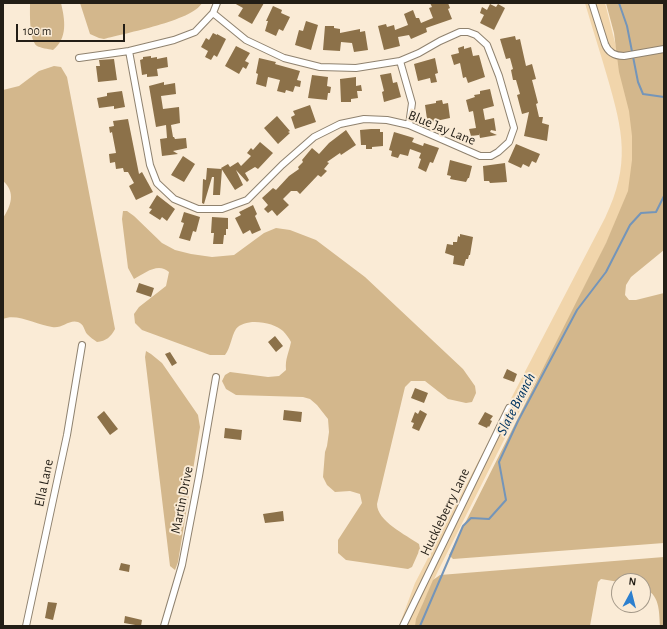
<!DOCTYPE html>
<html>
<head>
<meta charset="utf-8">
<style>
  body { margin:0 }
  #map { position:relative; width:667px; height:629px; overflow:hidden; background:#faebd6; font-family:"Alegreya Sans",sans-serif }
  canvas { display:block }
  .frame { position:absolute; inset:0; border:4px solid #231e16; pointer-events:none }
  .north { position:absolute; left:611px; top:573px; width:40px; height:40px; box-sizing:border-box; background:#faebd6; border:1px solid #a49989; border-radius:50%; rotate:7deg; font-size:11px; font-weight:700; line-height:16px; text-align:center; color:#231e16 }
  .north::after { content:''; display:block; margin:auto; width:14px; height:18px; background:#2d80cf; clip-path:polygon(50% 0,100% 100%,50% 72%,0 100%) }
  .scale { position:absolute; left:16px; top:24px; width:109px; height:18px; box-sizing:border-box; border:2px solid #231e16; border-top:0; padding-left:5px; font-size:12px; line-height:14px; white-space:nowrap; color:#231e16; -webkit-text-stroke:3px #faebd6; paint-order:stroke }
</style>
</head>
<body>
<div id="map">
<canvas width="667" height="629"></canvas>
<div class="frame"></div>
<div class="north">N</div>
<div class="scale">100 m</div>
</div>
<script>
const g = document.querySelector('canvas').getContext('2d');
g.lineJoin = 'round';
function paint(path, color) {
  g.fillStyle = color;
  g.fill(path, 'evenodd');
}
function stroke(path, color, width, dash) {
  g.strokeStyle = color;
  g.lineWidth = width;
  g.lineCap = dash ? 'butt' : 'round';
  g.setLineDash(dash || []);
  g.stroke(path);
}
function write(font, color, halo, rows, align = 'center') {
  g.font = font + ' "Alegreya Sans",sans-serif';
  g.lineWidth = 4;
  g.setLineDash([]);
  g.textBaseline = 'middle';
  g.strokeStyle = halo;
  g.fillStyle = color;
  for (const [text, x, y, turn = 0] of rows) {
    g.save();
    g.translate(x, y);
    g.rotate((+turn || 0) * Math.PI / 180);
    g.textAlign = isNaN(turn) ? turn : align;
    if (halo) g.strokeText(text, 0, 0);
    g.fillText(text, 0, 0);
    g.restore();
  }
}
paint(new Path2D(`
  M585 3H605L627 90 636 156 630 192 603 250 553 350 507 434 438 571 423 603 418 626H399L415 583 605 218C631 164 623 131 607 76 600 52 592 27 585 3Z`), '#f1d5ab');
paint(new Path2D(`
  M30 3H61C65 20 68 38 53 50 48 49 41 48 37 46 29 40 30 13 30 3Z
  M80 3H202C192 21 125 33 104 39L99 38 90 34Z
  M606 3H664V250L631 277 626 285 625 295 629 300H636L664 293V543L453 559 449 555 606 243 628 191 632 160V136L629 111 619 72 614 33Z
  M54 66 61 67 67 77 115 329C111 337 106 341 97 342 94 340 90 337 87 334 84 330 84 324 78 322 69 319 62 329 52 327 37 325 17 313 3 319V218C11 206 16 192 3 181V90L19 86 39 71Z
  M123 211H127L134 216 162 243 175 250 191 254 212 257 234 255 264 233 276 228 290 230 316 240 365 277 463 369 475 386 476 393 472 402 466 403 448 399 425 381H411L405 387 377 504C377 521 406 535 419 544L420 549 412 567 408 569 346 560 338 553V540L362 503 360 494 350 491 335 492 327 485 323 477 325 452 327 446 329 432 328 419 317 405 310 399 303 397 236 395 226 389 222 381 225 375 230 372 268 377 279 376 286 370C285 358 289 353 291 342 289 338 286 334 283 331 274 322 245 317 236 329 231 337 231 347 225 355H210L142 330 135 323 134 314 139 307 166 286 169 272C158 262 145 273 134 279L128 268 122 219Z
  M146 351 151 354 162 363 198 415 200 427 178 562 175 570 170 566 145 357Z
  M664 557V626H660C659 611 660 594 643 588V581L619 582 601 579 598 582 590 626H415L416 619 433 580 440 575Z`), '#d3b78c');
stroke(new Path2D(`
  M619 3 627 26 638 82 643 94 664 97
  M420 626 463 526 471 518 489 519 506 500 499 462 518 421 577 310 606 272 630 225 641 213 656 212 664 196`), '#7495b9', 2);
paint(new Path2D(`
  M234 3H264L252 24 238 16 243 8Z
  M430 3H448L450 8 448 9 452 19 426 28 427 32 411 39 409 35 398 37 400 46 384 50 378 26 386 24 387 27 394 25 395 30 408 25 404 14 413 10 416 18H419L421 23 433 18 429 8 432 7Z
  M490 4 496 7 498 4 505 8 494 30 480 23 484 15 480 13 482 7 487 10Z
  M273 6 282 10 281 13 290 17 283 31 279 29 276 36 265 31 268 21H266Z
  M306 21 318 25 311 50 295 45 299 30 303 31Z
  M325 26H334V28L340 29V33L360 29V32L365 31 368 50 354 52 352 43 341 42 340 51 323 50Z
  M213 33 217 35V34L226 39 217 57 214 55 211 60 205 57 208 51 201 47 206 38 209 40Z
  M515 36 516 40 520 39 526 66 532 64 536 79 532 80 538 103 536 104 539 117H543L542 123 549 125 547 141 524 136 529 112 522 114 517 95 520 94 516 80H513L511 70 513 69 510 58 506 59 500 39Z
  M236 46 250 53 245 61 249 63 246 69 243 67 239 74 225 66Z
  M464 46V49L471 47 473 56 479 55 485 77 468 83 466 77 463 78 460 63 454 65 451 55 459 53 458 48Z
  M151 56V58L157 57V59L167 57 168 67 157 69 158 76 147 77V74L142 75 140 60 143 59V57Z
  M259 58 276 62 275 64 300 71 297 80 301 81 300 87 295 86 293 92 286 90 285 93 277 91 280 80 268 77 266 87 256 84 258 74 256 73Z
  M435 58 438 73 435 74 437 82 431 83 430 78 418 81 414 64Z
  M114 59 117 80 98 82 96 66H100L99 60Z
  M391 73 393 83 397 82 401 97 384 102 382 92 384 91 380 75Z
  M312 75 328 77 327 86 331 87 330 93H328L327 100 308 98Z
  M356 77V86L361 85 362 91H357L358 98 351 99V102H341L340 79Z
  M164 82V85L175 83 176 94 161 96 163 109 179 107 180 123 171 125 173 137H174L175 139 186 138 187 148 173 151 178 154 162 156 160 139 167 138 166 125 156 127 149 86Z
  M490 89 494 106 483 109 485 120 494 118 496 131 491 130 490 132 497 135 480 138 479 133V135L471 136 469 129 476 128 473 111 469 112 466 100 475 97 474 95 480 94V91Z
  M122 91 125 107 114 109V106L99 108 97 98 107 96V93Z
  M442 100 443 104 448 103 450 118 431 122 430 118 427 119 425 105 436 103V101Z
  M310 105 316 122 295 129 291 117 295 115 293 111Z
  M277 116 290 131 288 132 290 133 278 144 264 128Z
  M128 119 139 174 142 172 153 192 136 200 129 186 134 183 128 172H124L123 168 116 169 115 162 110 163 109 154 116 153 112 132 110 133 109 127 114 126 113 121Z
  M371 129H380V132H383V146L372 147V149H366V145H361L360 130Z
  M346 130 356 145 341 155 340 153 327 162 329 163 324 169 327 171 321 177 318 175 300 194 297 191H291L283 199 289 205 277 216 272 210 268 213 264 209 268 205 262 198 273 188 276 190 289 176 299 169 298 167 303 162 302 160 312 148 319 154 329 143Z
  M394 132 414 138 412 142 423 146 424 143 439 148 433 163 430 162 426 172 418 168 421 159 419 158 421 153 410 149 408 156 400 154 398 158 391 156 392 151 389 150Z
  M260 142 273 153 258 169 255 167 245 173 249 180 247 182 236 170 243 185 235 190 221 168 228 164 230 167 238 162 241 166 251 156 247 153 251 148 253 150Z
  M516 144 540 154 536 163 532 161 529 167 523 164 521 168 508 162Z
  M183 156 195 164 184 182 171 175Z
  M450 160 472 166 469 178H468L466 182 450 179 451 176 447 175Z
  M505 163 507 182 490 183 489 181H484L483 166Z
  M207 168 222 169 220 195H213L214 177H212L204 204 202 203 203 179 206 180Z
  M157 195 175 209 167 221 162 217 160 220 149 213 152 209 149 208Z
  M253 205 257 214 255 216 261 230 252 234 250 230 243 234 235 218 241 215 239 212Z
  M184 212 200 217 196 232 193 231 190 241 179 238 184 223 181 222Z
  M212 217 228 218V229H226V235H224L223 244H213L214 233H211Z
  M460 234 473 237 470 255H469L468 259H466L464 266 453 264 454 256 445 253 447 244 453 245V242H457L458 236 460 237Z
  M139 283 154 288 151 297 136 292Z
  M275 336 283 346 276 352 268 342Z
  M170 352 177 363 172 366 165 354Z
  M507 369 517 374 514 382 503 378Z
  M415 388 428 393 424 403 411 398Z
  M284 410 302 412 301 422 283 420Z
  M420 410 427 414 419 431 412 428 414 423 411 422 415 412 418 414Z
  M104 411 118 429 110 435 97 417Z
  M485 412 493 416 490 420 492 421 489 427 488 426 487 428 478 424Z
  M225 428 242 430 241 440 224 438Z
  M283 511 284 521 265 523 263 514Z
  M121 563 130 565 129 572 119 570Z
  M48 602 57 603 53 620 45 618Z
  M125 616 142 620 141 626 124 623Z`), '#8c7149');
const street = new Path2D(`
  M592 3 605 44C608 52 615 56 624 56L664 49
  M129 51 150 165 157 183 174 199 198 209H222L247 200 282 165 314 137 340 124 364 119 387 120 409 125 480 156H491L498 152 509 142 514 128 499 76 487 45 476 35 468 32H460L440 41 419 53 400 61 356 68 320 67 284 58 246 40 213 13
  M79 58 129 51 174 40 195 32 213 13 217 3
  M400 61 412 103 409 125
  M26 626 67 435 82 345
  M164 626 182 565 199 476 216 377
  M403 626 509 408`);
stroke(street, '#8f826f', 8);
stroke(street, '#fff', 6);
write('14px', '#231e16', '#faebd6', [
  ["Blue Jay Lane",442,128,22],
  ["Ella Lane",44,483,-78],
  ["Martin Drive",182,500,-79],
  ["Huckleberry Lane",445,512,-64]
]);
write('italic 15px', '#003562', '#faebd6', [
  ["Slate Branch",516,404,-63]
]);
</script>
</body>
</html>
